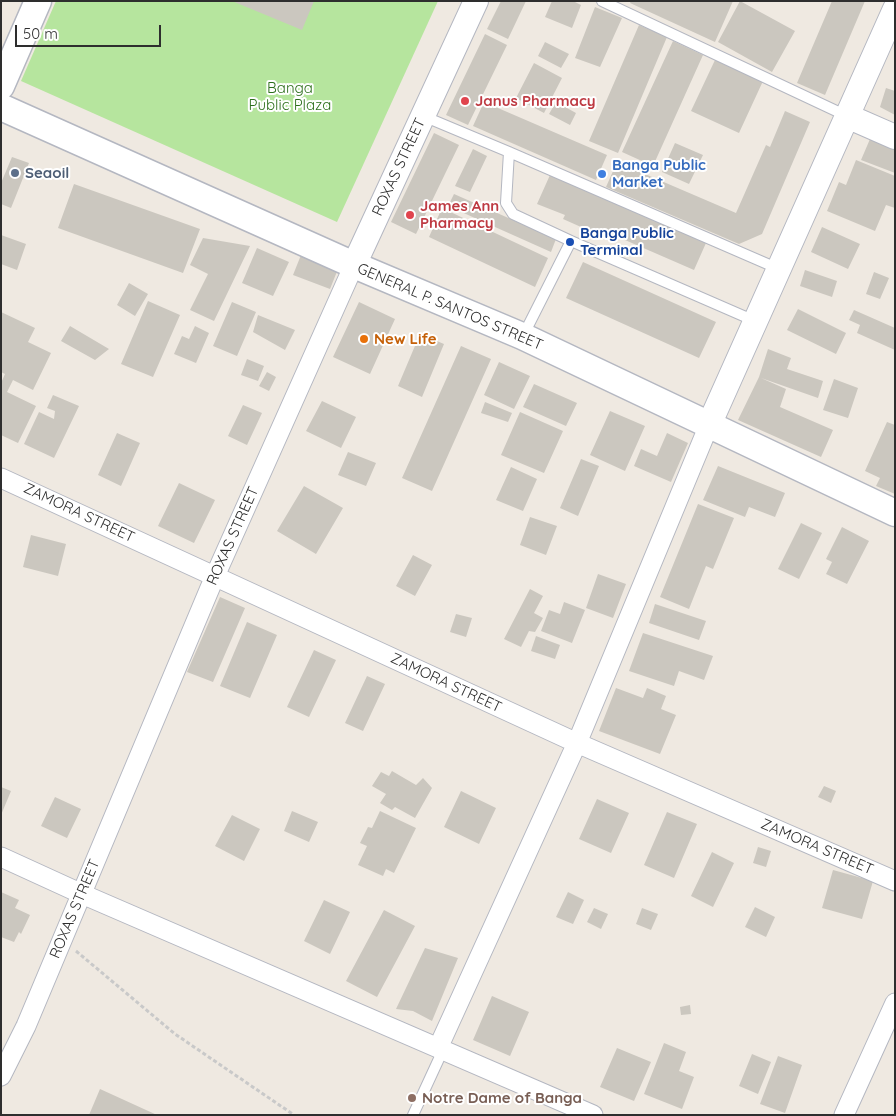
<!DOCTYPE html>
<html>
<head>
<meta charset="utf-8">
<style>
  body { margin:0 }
  #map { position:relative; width:896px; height:1116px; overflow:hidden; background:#efe9e1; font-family:Quicksand,sans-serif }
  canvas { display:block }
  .frame { position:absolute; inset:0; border:2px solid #2e2e2e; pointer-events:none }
  .scale { position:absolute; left:15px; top:25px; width:146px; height:22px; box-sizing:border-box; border:2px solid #2e2e2e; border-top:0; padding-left:6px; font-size:15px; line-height:18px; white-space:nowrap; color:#2e2e2e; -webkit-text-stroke:4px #fff; paint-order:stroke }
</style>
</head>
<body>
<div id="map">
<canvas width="896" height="1116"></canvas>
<div class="frame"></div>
<div class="scale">50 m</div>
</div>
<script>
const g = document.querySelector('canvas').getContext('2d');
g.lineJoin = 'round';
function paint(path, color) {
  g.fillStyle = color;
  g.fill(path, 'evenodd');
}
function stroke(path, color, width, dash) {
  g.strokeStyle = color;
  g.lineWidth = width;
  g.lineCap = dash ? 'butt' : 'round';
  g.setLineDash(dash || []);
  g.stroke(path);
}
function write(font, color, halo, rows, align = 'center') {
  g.font = font + ' Quicksand,sans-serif';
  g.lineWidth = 4;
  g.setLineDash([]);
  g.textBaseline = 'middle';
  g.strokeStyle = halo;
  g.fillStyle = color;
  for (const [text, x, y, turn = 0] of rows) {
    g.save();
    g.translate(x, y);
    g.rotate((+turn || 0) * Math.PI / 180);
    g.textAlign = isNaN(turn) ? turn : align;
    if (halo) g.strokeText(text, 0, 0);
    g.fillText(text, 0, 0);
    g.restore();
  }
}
paint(new Path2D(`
  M56 1H438L337 222 21 81Z`), '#b6e59e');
paint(new Path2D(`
  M232 1H314L302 30Z
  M501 1H526L508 39 487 29Z
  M552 1H573L581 5 572 28 545 17Z
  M631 1H733L715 42 630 3Z
  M740 1 795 31 772 72 718 42Z
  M832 1H865L825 95 797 83Z
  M595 7 622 18 600 67 575 58Z
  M639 25 667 37 618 153 589 141Z
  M485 34 507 45 468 125 446 115Z
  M673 41 703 55 653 166 622 152Z
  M545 42 569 54 561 68 538 56Z
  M715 60 763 81 739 133 691 111Z
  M534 63 562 78 544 113 516 98Z
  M886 88 895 91V115L880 107Z
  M484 102 607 155 596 180 473 126Z
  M556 102 576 113 570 125 549 114Z
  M785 111 810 122 762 234 739 244 606 187 617 162 736 213 766 145 770 147Z
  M434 133 459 145 416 234 391 222Z
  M870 139 895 149V173L861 160Z
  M675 143 703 155 689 184 662 172Z
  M473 149 487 156 470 192 455 186Z
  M12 157 29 163 11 208 1 204V183Z
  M856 160 895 176V208L886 205 875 231 827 211 839 182 846 185Z
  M550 175 706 243 694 270 602 230 599 235 563 219 565 215 537 204Z
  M74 184 200 229 183 273 58 228Z
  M454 194 556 239 551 252 448 206Z
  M442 208 548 258 535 287 429 237Z
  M822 227 860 244 848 269 811 252Z
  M1 235 26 244 17 270 1 264Z
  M203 238 250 246 214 321 190 310 208 274 190 265Z
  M257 248 289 262 273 296 242 283Z
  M301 255 338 269 330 289 293 275Z
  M583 262 716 322 699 358 566 298Z
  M805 270 837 281 832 297 800 286Z
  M874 272 889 278 880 299 866 294Z
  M129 283 148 294 135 316 117 305Z
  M148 301 180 315 153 377 121 364Z
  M232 302 256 312 237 356 213 346Z
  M359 302 395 319 370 374 333 357Z
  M798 309 846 333 836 354 787 330Z
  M854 310 895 328V350L857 333 860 325 849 320Z
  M1 312 35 328 28 342 51 353 33 390 13 380 7 392 36 406 18 443 1 435V383L5 374 1 372Z
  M258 315 295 330 285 350 253 332Z
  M70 326 109 349 95 360 61 341Z
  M195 326 209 333 196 363 174 354 182 336 189 339Z
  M420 334 444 344 422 397 398 386Z
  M461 346 491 359 432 491 402 478Z
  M768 349 791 358 787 369 823 381 818 398 761 378 786 389 780 407 833 430 821 457 738 420 759 377Z
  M247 359 264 366 258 381 241 375Z
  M499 362 530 376 514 409 484 395Z
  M267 372 276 377 269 391 259 386Z
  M834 379 858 388 848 418 823 410Z
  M534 384 577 403 566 426 523 407Z
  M53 395 79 406 54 458 24 444 39 412 54 419 55 411 47 408Z
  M322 401 356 417 341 448 306 431Z
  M485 402 512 413 508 422 481 413Z
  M243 405 262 413 247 445 228 436Z
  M610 411 645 426 625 471 590 455Z
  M520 412 563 431 544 473 501 455Z
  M887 422 895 425V494L876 486 880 478 865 471Z
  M117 433 140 443 121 486 98 475Z
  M667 433 688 443 671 482 634 466 641 449 657 456Z
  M348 452 376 463 366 486 338 475Z
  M581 459 599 466 578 516 560 508Z
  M718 466 785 493 775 517 749 507 745 517 703 500Z
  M511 467 537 479 523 511 496 500Z
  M179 483 215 500 194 543 158 526Z
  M304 486 343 508 316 554 277 531Z
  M698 504 734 518 713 569 706 566 689 609 660 597Z
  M530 517 557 526 546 555 520 545Z
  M801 523 822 533 799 579 778 569Z
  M842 527 869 541 847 584 826 574 832 562 826 559Z
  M31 535 66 544 58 576 23 567Z
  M413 555 432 565 415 596 396 586Z
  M598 574 626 584 613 618 586 608Z
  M530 589 543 596 534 613 543 618 535 632 529 631 521 647 504 639Z
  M220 597 245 608 213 682 187 672Z
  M564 602 585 610 572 643 541 631 549 610 560 614Z
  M655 604 706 621 699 640 649 623Z
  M456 614 472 618 466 637 450 632Z
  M247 622 277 635 250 698 220 686Z
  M643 633 713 656 704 680 679 671 674 686 629 671Z
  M536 636 560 645 555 659 531 651Z
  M314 650 336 660 309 717 287 707Z
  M367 676 385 684 363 731 345 723Z
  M616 688 643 698 647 688 666 696 661 709 676 715 660 754 599 731Z
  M392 771 416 785 423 778 432 788 415 818 395 807 392 810 380 803 386 794 372 786 381 772 389 776Z
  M824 786 836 791 831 803 818 797Z
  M1 787 11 791 1 815Z
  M461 791 496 808 479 844 444 827Z
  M55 797 81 809 67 838 41 826Z
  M597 799 629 813 611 853 579 839Z
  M292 811 318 822 309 842 284 831Z
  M380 811 416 828 394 873 386 869 383 876 358 865 367 846 360 843 368 827 372 828Z
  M667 812 697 824 674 878 644 865Z
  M232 815 260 829 244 861 215 846Z
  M758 847 771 851 766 867 753 863Z
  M712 852 734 863 713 907 691 896Z
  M833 870 873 881 862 919 822 908Z
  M1 892 19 900 15 908 30 915 21 934 19 932 14 942 1 937Z
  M568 892 584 900 573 924 556 917Z
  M324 900 350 912 330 954 304 941Z
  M755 907 775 917 766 937 745 927Z
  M594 908 608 914 601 929 587 922Z
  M642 908 658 914 651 930 636 924Z
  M384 910 415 926 377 997 346 981Z
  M425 948 458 958 432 1021 413 1011 396 1009Z
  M492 996 529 1012 510 1056 473 1040Z
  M690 1005 691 1014 681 1015 680 1007Z
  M664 1043 686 1052 679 1071 694 1077 682 1109 644 1094Z
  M617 1048 651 1062 634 1101 600 1087Z
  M752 1054 771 1062 758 1094 739 1086Z
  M778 1056 802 1065 785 1113 760 1104Z
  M100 1089 157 1115H89Z`), '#cbc7bf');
const service = new Path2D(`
  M602 1 847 116
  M423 116 509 152 779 269
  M509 152 506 203 513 214 571 241 755 321
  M523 336 571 241
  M413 1115 443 1050`);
const minor = new Path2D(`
  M1 478 577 743 895 881
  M1 857 82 894 593 1115
  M438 1048 577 743 709 425
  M1 1076 26 1026 215 576 354 265
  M844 1115 895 1003`);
const tertiary = new Path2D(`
  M847 116 895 137
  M354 265 476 1
  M709 425 895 9`);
const secondary = new Path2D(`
  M1 86 38 1
  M1 107 354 265 522 336 895 513`);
stroke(service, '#b4b7c1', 12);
stroke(minor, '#b4b7c1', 21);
stroke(tertiary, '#b4b7c1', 26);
stroke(secondary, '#b4b7c1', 29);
stroke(new Path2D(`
  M76 951 175 1034 294 1115`), '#c9c9c9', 3, [4, 2.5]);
stroke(service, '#fff', 10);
stroke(minor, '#fff', 19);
stroke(tertiary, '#fff', 24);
stroke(secondary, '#fff', 26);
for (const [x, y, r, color] of [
  [465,101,5,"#e0444e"],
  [15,173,5,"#5c6f8a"],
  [602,174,5,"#3f7fe0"],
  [410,215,5,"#e0444e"],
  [570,242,5,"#1a4fb4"],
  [364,339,5,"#e8710a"],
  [412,1098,5,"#8d6e63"]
]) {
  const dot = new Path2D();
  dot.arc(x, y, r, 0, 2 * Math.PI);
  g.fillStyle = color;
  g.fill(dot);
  stroke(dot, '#fff', 2);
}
write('15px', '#2c6e1b', '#fff', [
  ["Banga",290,88],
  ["Public Plaza",290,105]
]);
write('bold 15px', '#be3a42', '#fff', [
  ["Janus Pharmacy",475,101],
  ["James Ann",420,206],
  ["Pharmacy",420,223]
], 'left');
write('bold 15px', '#366cbe', '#fff', [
  ["Banga Public",612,165],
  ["Market",612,182]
], 'left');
write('15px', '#2e2e2e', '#fff', [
  ["ROXAS STREET",399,167,-65],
  ["GENERAL P. SANTOS STREET",450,307,23],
  ["ZAMORA STREET",79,513,25],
  ["ROXAS STREET",233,536,-66],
  ["ZAMORA STREET",446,683,25],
  ["ZAMORA STREET",817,847,23],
  ["ROXAS STREET",75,909,-67]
]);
write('bold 15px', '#4e5e75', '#fff', [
  ["Seaoil",25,173]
], 'left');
write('bold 15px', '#164399', '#fff', [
  ["Banga Public",580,233],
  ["Terminal",580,250]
], 'left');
write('bold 15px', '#c56008', '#fff', [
  ["New Life",374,339]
], 'left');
write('bold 15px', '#785e54', '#fff', [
  ["Notre Dame of Banga",422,1098]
], 'left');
</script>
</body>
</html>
